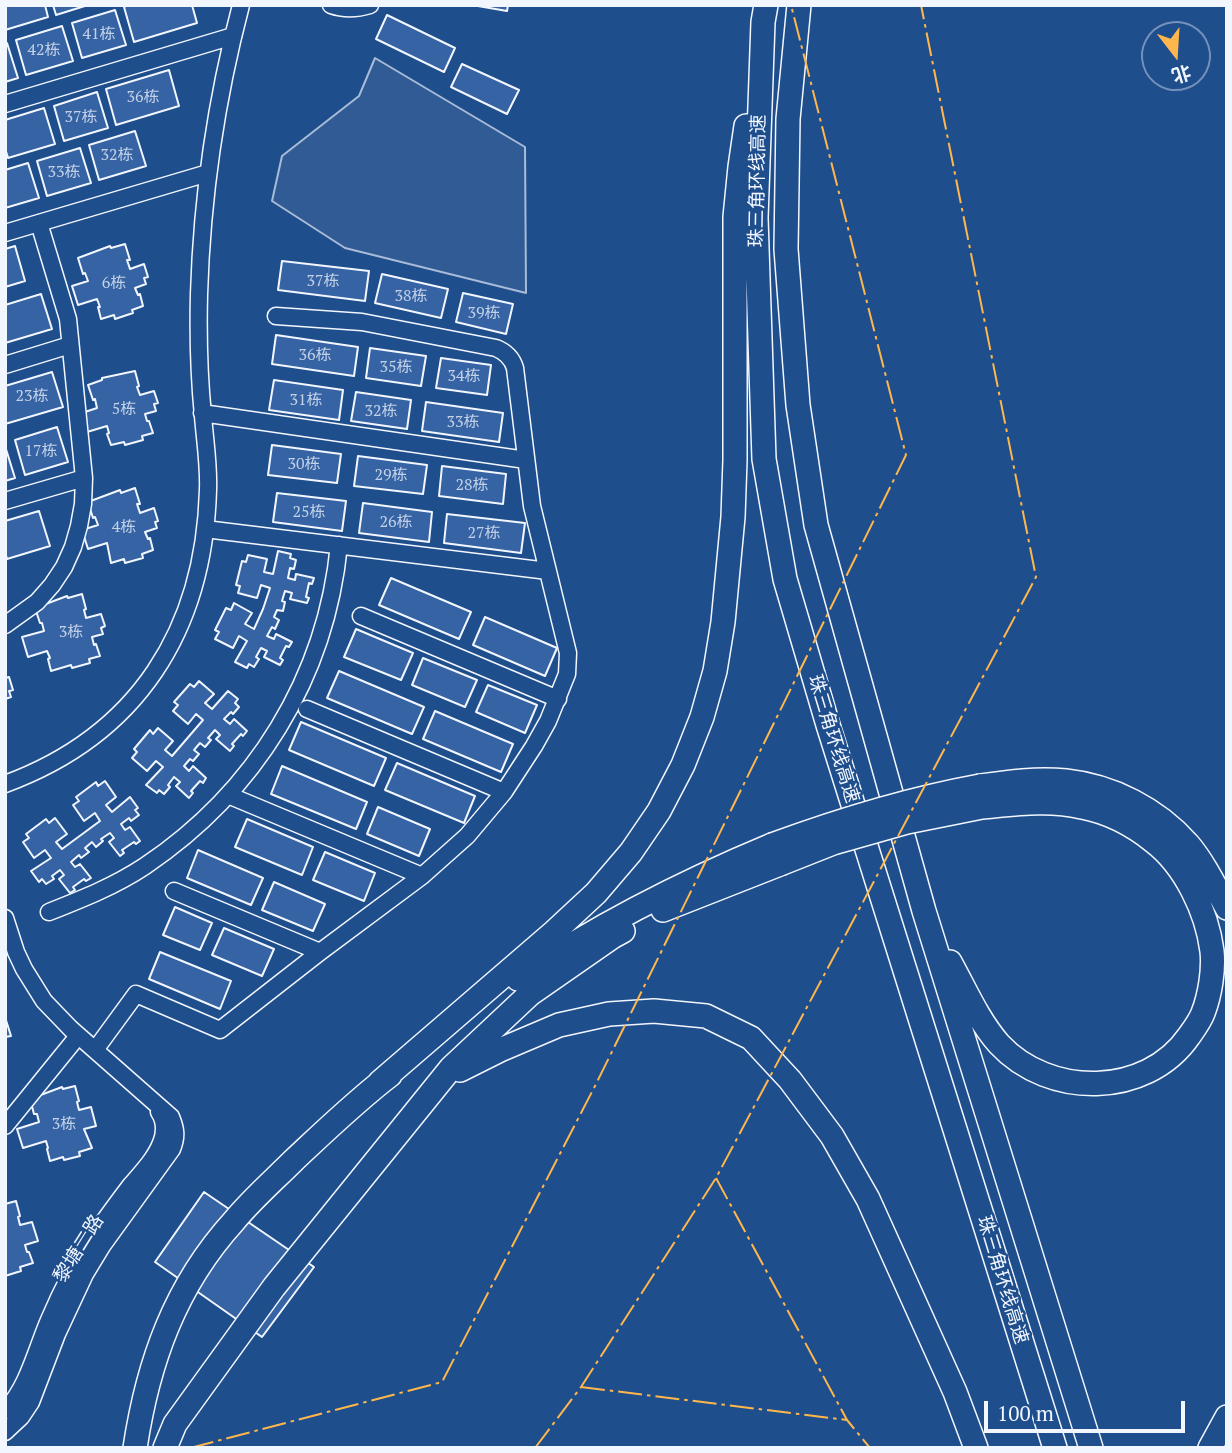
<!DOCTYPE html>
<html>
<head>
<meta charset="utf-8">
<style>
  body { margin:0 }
  #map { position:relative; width:1232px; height:1453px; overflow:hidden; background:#1f4e8c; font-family:"PT Serif","Noto Sans SC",serif }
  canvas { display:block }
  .frame { position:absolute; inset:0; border:7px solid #f2f6ff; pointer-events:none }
  .north { position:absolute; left:1141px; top:21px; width:70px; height:70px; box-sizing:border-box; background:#1f4e8c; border:2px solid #7391ba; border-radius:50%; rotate:163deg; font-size:19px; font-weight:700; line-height:28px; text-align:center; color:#f2f6ff }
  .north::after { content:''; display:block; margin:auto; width:24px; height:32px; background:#ffb74d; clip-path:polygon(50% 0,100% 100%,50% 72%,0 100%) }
  .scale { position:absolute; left:984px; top:1401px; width:201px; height:32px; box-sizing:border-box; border:4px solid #f2f6ff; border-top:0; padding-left:9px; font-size:21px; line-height:24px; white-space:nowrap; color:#f2f6ff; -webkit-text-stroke:5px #1f4e8c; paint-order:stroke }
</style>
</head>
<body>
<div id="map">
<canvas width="1232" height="1453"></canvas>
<div class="frame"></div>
<div class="north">北</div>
<div class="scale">100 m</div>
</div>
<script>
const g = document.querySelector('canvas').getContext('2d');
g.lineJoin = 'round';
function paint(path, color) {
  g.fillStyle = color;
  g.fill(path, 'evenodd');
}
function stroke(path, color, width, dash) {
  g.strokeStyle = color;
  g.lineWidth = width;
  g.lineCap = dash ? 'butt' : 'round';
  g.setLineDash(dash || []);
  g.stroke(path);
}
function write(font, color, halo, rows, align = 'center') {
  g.font = font + ' "PT Serif","Noto Sans SC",serif';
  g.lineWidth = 5;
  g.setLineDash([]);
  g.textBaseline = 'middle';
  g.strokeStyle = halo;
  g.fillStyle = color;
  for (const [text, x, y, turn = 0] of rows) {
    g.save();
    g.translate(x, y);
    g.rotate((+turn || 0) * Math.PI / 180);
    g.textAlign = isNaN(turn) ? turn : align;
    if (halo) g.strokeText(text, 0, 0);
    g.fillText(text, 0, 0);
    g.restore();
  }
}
const built = new Path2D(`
  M375 58 525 147 526 293 345 248 272 201 282 156 359 96Z`);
paint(built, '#305b95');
stroke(built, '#a8bbd7', 2);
const building = new Path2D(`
  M5 5H45L48 17 5 30Z
  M53 5H88L56 15Z
  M128 5H192L197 23 134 42 124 7Z
  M472 5H508L507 11Z
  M115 10 126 45 82 58 72 23Z
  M387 15 455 48 444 72 376 39Z
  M62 26 73 61 26 75 16 40Z
  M5 43H7L18 78 5 82Z
  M462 64 519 90 507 114 451 87Z
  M169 70 179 106 116 125 106 89Z
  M97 92 108 128 64 141 54 106Z
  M44 108 55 144 8 158 5 148V120Z
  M135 131 146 166 99 180 89 145Z
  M80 148 91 183 47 196 37 161Z
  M28 163 39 198 5 208V170Z
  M125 244 130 260H127L130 269 144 264 148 277 144 278 146 284 135 288 138 295 140 294 143 306 132 310 133 313 115 319 114 315 101 319 98 307H100L97 299 78 305 72 286 88 281 85 273 83 274 78 258 110 246 111 248Z
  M15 246 25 281 5 287V249Z
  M282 261 369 271 365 301 278 290Z
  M382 274 448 289 441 318 375 303Z
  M463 293 513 304 506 334 456 322Z
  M41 294 52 329 5 343V305Z
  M276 335 358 347 354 376 272 364Z
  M370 348 426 356 421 386 366 378Z
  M441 358 491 365 487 395 436 388Z
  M135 371 139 386 137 387 140 395 154 391 158 403 154 404 156 411 145 414 147 421H149L153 433 142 436 143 440 125 445 124 442 111 445 107 434 109 433 107 426 87 432 82 413 97 408 95 399 93 400 88 385 102 380V378Z
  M52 372 63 407 5 424V386Z
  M274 380 343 390 339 420 269 410Z
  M356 392 411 400 407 429 351 421Z
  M426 402 503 413 499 442 422 431Z
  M57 427 68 462 25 475 15 440Z
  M272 445 341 454 337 483 268 475Z
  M5 446 15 478 5 481Z
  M358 456 427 465 423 494 354 486Z
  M442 466 506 474 503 504 439 496Z
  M135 488 140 504H137L140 513 154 508 158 521 155 522 157 528 145 532 148 539 150 538 153 550 142 554 143 558 125 563 124 559 111 563 107 543 88 549 82 530 98 525 95 517 93 518 88 502 120 490 121 493Z
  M277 493 346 501 342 531 273 522Z
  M363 503 432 512 429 542 359 533Z
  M39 511 50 546 7 559 5 552V521Z
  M447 514 525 523 521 553 444 543Z
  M278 551 291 554 290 558 296 560 294 569 290 568 288 578 295 580 296 574 314 578 312 584 309 583 306 597 309 598 307 603 290 599 292 593 285 591 282 601 285 602 283 611 277 610 274 617 279 620 275 629 272 627 267 636 274 639 276 634 292 642 289 647 286 646 280 658 283 660 280 665 264 657 267 651 261 648 256 657 259 659 254 667 249 664 247 668 235 662 247 641 239 636 233 648 215 639 219 632 215 630 226 608 231 610 234 603 252 613 245 624 254 629 263 609 270 588 261 585 257 598 238 593 240 586 236 585 242 561 246 562 248 555 267 559 264 572 273 574Z
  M391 578 471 612 459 639 379 605Z
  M82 594 86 609 84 610 86 618 101 614 105 626 101 628 103 634 92 637 94 645 96 644 100 656 89 659 90 663 72 668 71 665 51 671 48 659 50 658 47 651 28 657 22 637 44 631 42 623H40L35 608 67 596 68 598Z
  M485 617 557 648 545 676 473 645Z
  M356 629 413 653 401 680 344 657Z
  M423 658 477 680 465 707 412 685Z
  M339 671 424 707 412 734 327 698Z
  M9 677 13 690 9 691 11 697 5 699V678Z
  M199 681 214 694 205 703 212 709 228 691 238 699 235 703 239 707 233 714 231 712 224 719 230 724 234 719 247 731 243 736 241 734 232 744 234 746 230 751 216 739 220 735 215 730 208 738 211 740 205 747 200 743 194 750 199 754 193 761 190 759 184 766 189 771 193 766 206 778 203 783 200 781 191 791 193 793 189 798 176 786 180 782 174 777 168 785 170 787 164 794 159 790 157 793 146 785 163 767 156 761 147 771 132 758 137 752 134 749 150 730 153 734 158 728 173 741 165 750 172 756 203 720 196 714 188 724 173 711 178 705 174 702 190 684 194 687Z
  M488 685 537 705 525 733 476 712Z
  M435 711 513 744 501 772 423 739Z
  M301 722 386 758 374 786 289 750Z
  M397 763 475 796 464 823 385 790Z
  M282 766 367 802 356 829 271 794Z
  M105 781 116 797 106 805 112 812 130 797 138 808 135 810 139 815 131 821 129 818 121 824 125 830 130 827 140 841 136 844 134 842 122 850 124 853 120 856 109 842 114 838 110 833 101 839 103 841 96 847 92 842 85 848 89 852 81 858 79 855 71 862 75 867 80 864 91 878 86 881 84 879 73 887 75 890 70 893 59 879 64 875 60 870 52 876 54 879 46 884 42 879 39 882 31 871 51 858 45 850 34 858 23 842 29 838 26 834 46 819 49 823 55 818 67 834 56 842 62 849 100 821 95 813 84 821 73 805 79 801 76 797 96 782 98 786Z
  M378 807 430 829 419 856 367 834Z
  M247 819 313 847 302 875 235 847Z
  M198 850 263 878 251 905 187 878Z
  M325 852 375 873 364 901 313 880Z
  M274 882 325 904 313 931 262 910Z
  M175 907 212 923 200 950 163 935Z
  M224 928 274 949 262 976 212 955Z
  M160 952 231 981 220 1009 149 979Z
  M5 1017 11 1036 5 1037Z
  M75 1086 79 1101 77 1102 79 1110 91 1107 96 1126 84 1129 92 1148 79 1152 80 1156 64 1160 63 1157 50 1161 47 1149 48 1148 46 1141 23 1148 17 1129 39 1122 37 1114H34L30 1099 62 1087 63 1089Z
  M204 1192 314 1267 262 1337 155 1262Z
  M16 1201 20 1216 18 1217 20 1225 32 1222 38 1241 25 1245 27 1252H29L33 1263 20 1267 21 1271 5 1276V1204Z`);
paint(building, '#3563a3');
stroke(building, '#f2f6ff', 2);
const minor = new Path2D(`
  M331 5C345 10 357 9 370 5
  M5 104 233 36
  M5 233 208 173
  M5 365 70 345
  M202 413 526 460
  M5 501 84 478
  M205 529 548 571
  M361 616 558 699
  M5 625 37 602 52 585 64 567 73 547 79 526 83 504 84 478 68 319 39 223
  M307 709 504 792
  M5 784C138 735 204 630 208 490 209 465 205 441 203 416 199 376 198 334 199 294 202 196 216 100 241 5
  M228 795 422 876
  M174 891 320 952
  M49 912C82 899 115 886 145 866 255 792 326 678 339 545
  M5 918 16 952 24 969 44 1001 71 1029 171 1117C176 1129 177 1137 172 1149L102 1246 85 1274 57 1334 31 1402 21 1417 5 1432
  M95 1050 136 994 220 1030 320 952 422 876 467 836 504 792 534 746 548 721 567 674 568 653 532 506 515 368C512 358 506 352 496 348L362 322 276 316
  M5 1126 78 1036
  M5 1411C28 1387 36 1350 49 1320 61 1292 75 1264 92 1238 104 1221 117 1203 130 1186 142 1172 158 1156 163 1137 165 1128 164 1119 159 1112`);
const highway = new Path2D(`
  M766 5 763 22 756 218 764 459 785 579 828 725 1055 1448
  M799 5 788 119 786 249 798 405 816 525 924 911 1091 1448
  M980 786C1008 782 1037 778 1066 781 1112 786 1157 809 1188 844 1204 863 1215 886 1227 908
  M663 910 780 864
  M950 962C965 989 978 1020 999 1044 1049 1098 1146 1098 1189 1036 1194 1029 1200 1021 1203 1013 1210 995 1214 970 1212 951 1207 912 1185 865 1153 841 1133 825 1108 812 1082 807 1049 799 1015 804 982 807
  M518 979C598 925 683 882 772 845
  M460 1070 500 1050 559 1025 609 1014 654 1011 706 1016 751 1038 790 1080 832 1136 868 1199 955 1392 976 1448
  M380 1082 554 932 596 893 631 852 659 811 683 765 702 717 715 671 723 622 733 517 735 460V217L740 167 746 126
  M135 1448C148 1362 175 1286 234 1221 252 1199 274 1180 294 1160 325 1131 356 1101 390 1075
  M165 1448 175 1424 274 1287 451 1068 530 994 612 937 623 931
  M1210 1448 1227 1417`);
stroke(minor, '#f2f6ff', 19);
stroke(highway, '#f2f6ff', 26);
stroke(minor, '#1f4e8c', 16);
stroke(highway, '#1f4e8c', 23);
const highwayBridge = new Path2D(`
  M772 845C840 820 909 799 980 786
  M780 864 833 843 907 822 982 807`);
stroke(highwayBridge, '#f2f6ff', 26, []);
stroke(highwayBridge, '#1f4e8c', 23);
stroke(new Path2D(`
  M716 1178 847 1420 870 1448
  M581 1387 847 1420
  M190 1448 442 1382 596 1084 906 455 791 5
  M535 1448 581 1387 716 1178 1036 577 921 5`), '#ffb74d', 2, [24, 5, 3.5, 5]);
write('16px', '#c3d1e8', null, [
  ["41栋",99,34],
  ["42栋",44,50],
  ["36栋",143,97],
  ["37栋",81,117],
  ["32栋",117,155],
  ["33栋",64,172],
  ["37栋",323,281],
  ["6栋",114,283],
  ["38栋",411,296],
  ["39栋",484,313],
  ["36栋",315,355],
  ["35栋",396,367],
  ["34栋",464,376],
  ["23栋",32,396],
  ["31栋",306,400],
  ["5栋",124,409],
  ["32栋",381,411],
  ["33栋",463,422],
  ["17栋",41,451],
  ["30栋",304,464],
  ["29栋",391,475],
  ["28栋",472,485],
  ["25栋",309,512],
  ["26栋",396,522],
  ["4栋",124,527],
  ["27栋",484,533],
  ["3栋",71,632],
  ["3栋",64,1124]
]);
write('19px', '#f2f6ff', '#1f4e8c', [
  ["珠三角环线高速",758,181,-89],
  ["珠三角环线高速",833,739,73],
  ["黎塘二路",79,1249,-58],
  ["珠三角环线高速",1002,1280,73]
]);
</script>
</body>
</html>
